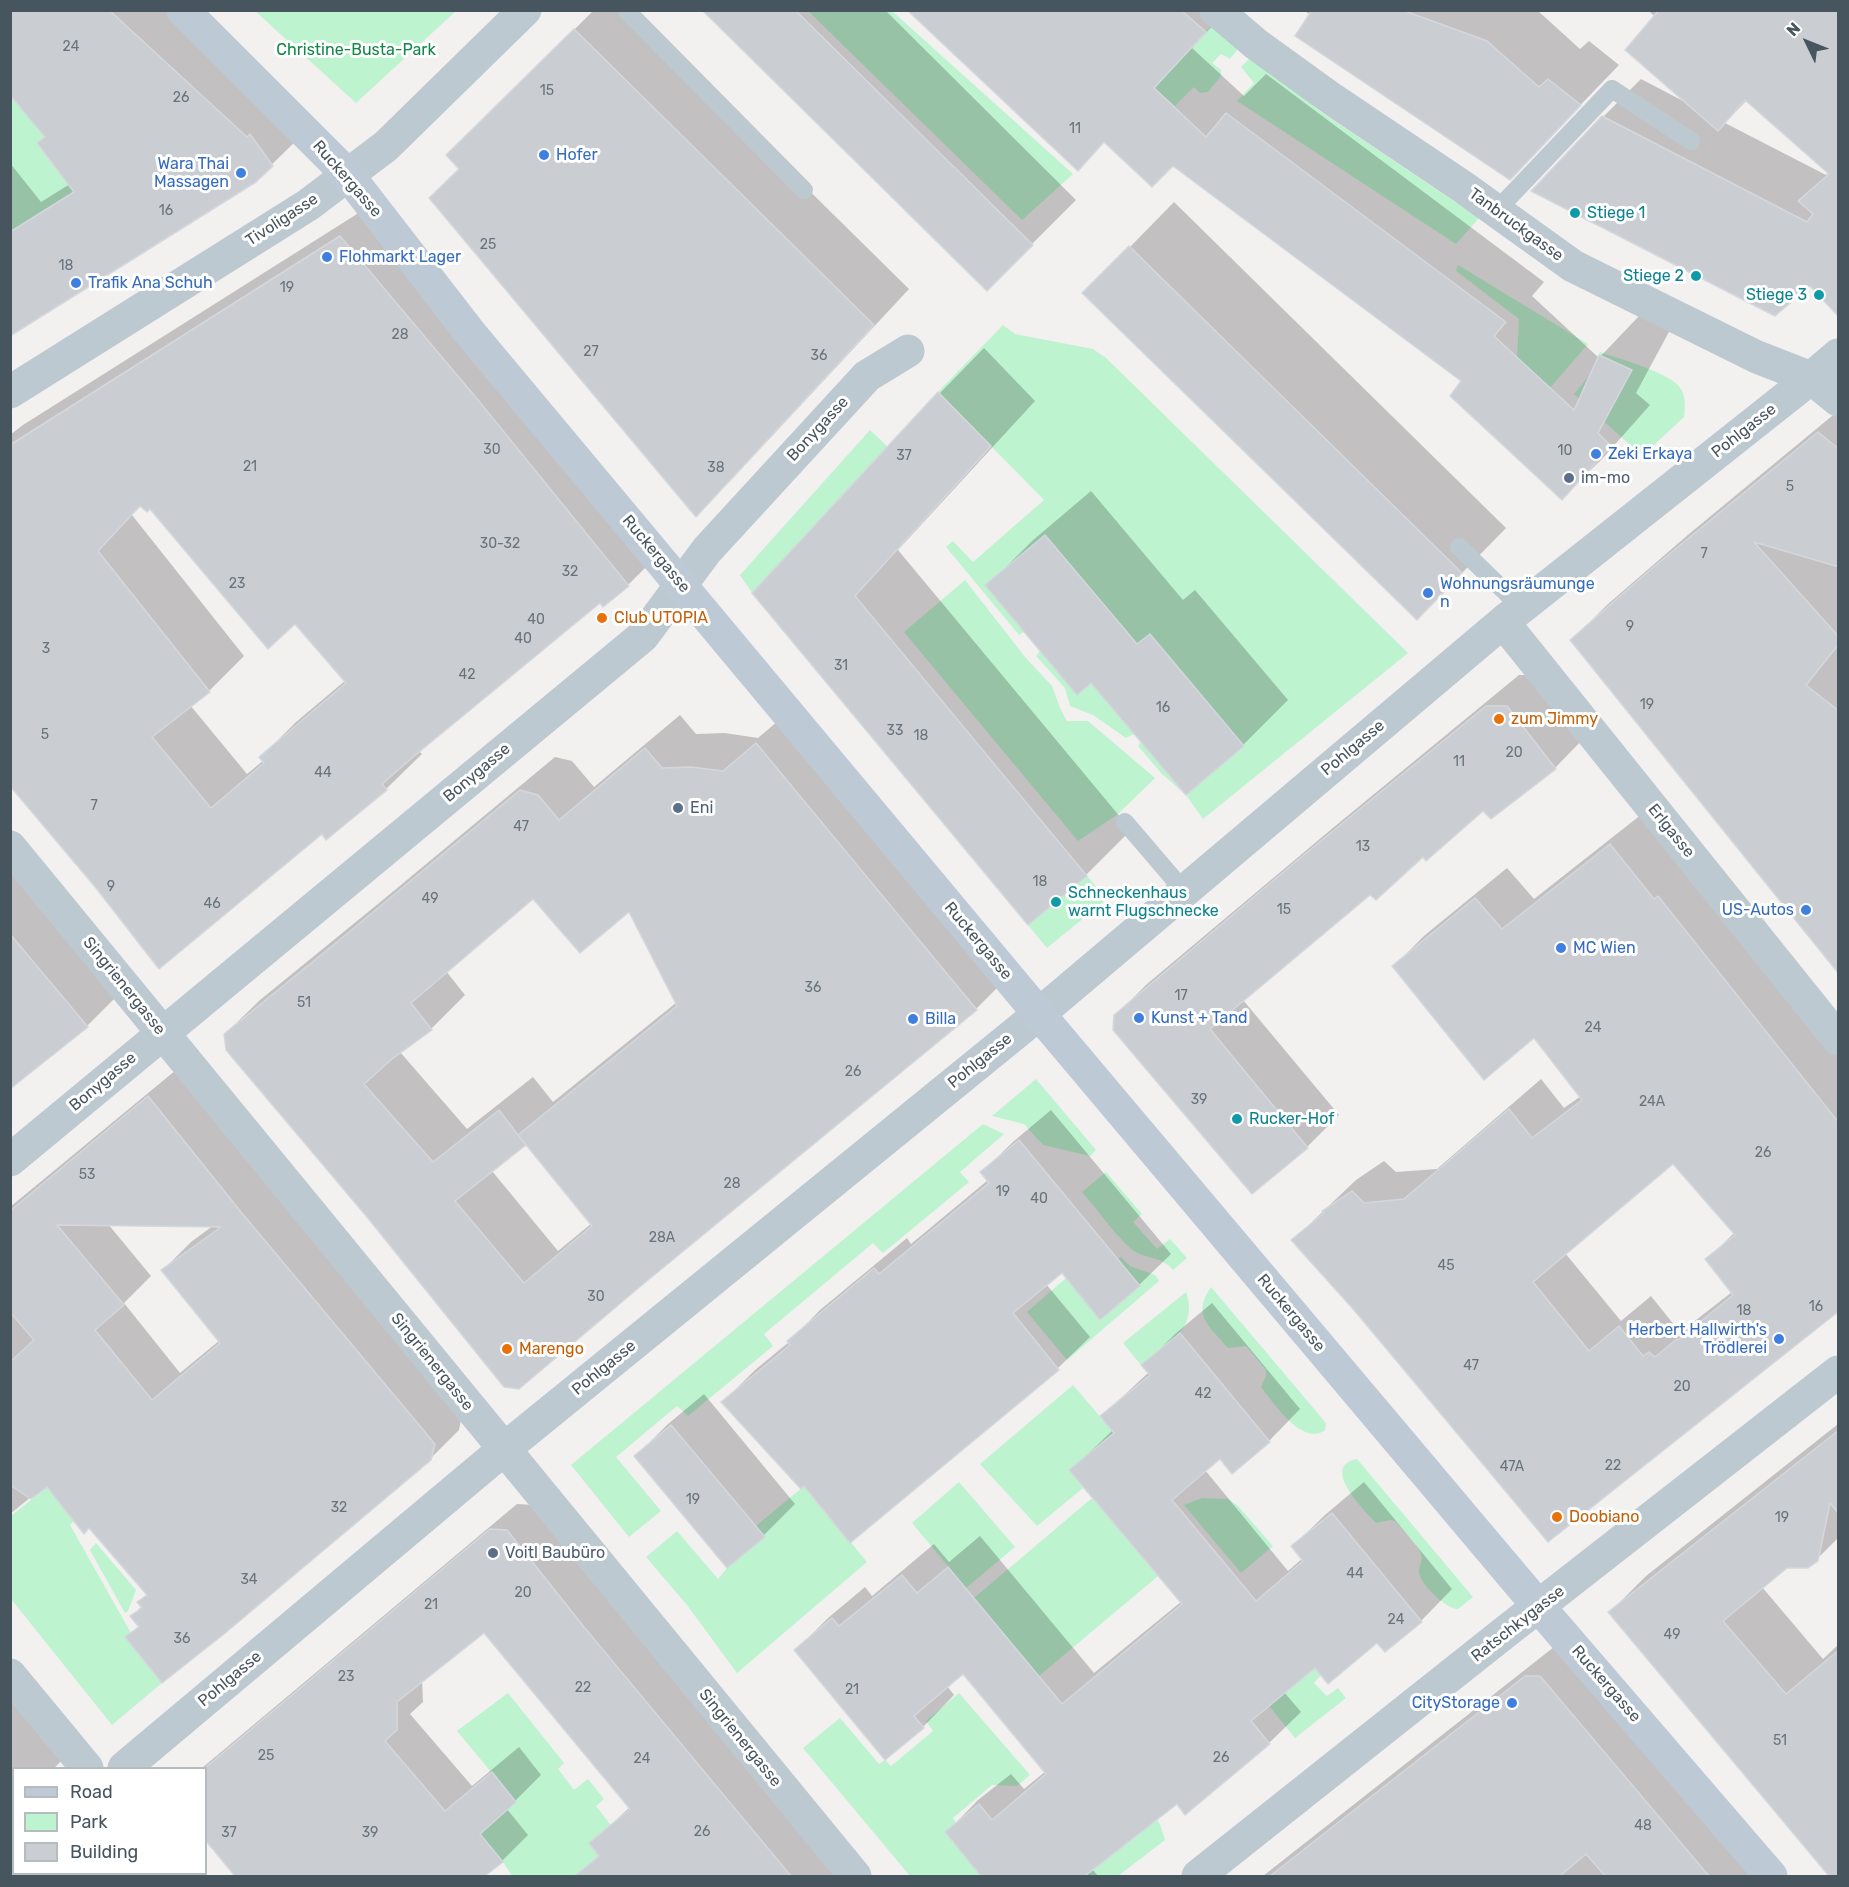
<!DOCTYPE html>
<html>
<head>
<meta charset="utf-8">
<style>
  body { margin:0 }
  #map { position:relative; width:1849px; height:1887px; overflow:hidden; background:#f3f0f0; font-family:Rubik,sans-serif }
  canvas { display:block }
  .frame { position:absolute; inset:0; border:12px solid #47555f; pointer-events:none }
  .legend { position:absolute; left:12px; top:1767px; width:195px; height:108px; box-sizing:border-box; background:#fff; border:2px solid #b5bbbf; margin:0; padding:8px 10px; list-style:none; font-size:18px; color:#47555f }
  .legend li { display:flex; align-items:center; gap:12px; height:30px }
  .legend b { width:30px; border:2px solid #b5bbbf }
  .north { position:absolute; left:1777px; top:12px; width:60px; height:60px; -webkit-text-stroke:4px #fff; paint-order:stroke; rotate:313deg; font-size:16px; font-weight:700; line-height:24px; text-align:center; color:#47555f }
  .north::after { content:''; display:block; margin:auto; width:21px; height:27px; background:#47555f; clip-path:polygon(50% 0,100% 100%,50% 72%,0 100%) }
</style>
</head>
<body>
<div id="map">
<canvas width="1849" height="1887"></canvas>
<div class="frame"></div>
<ul class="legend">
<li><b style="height:8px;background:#bdcad5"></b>Road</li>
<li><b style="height:16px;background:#bdf3cf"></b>Park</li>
<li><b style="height:16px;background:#caced3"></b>Building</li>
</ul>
<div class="north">N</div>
</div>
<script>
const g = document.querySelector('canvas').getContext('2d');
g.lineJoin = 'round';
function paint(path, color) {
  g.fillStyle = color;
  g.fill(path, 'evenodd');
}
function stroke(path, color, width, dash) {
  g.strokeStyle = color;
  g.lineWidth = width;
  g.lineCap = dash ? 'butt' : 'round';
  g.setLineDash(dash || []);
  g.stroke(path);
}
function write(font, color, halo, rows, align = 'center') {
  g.font = font + ' Rubik,sans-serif';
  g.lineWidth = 6;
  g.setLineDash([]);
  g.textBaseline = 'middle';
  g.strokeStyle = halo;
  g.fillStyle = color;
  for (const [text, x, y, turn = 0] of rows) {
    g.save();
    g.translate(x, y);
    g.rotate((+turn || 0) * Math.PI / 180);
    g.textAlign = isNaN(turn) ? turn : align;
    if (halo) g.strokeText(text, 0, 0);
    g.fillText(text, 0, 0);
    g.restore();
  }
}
paint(new Path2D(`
  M255 11H456L356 103Z
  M808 11H892L1073 174 1022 220Z
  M1213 24 1241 45 1230 59 1221 54 1212 63 1221 70V76L1208 92 1200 93 1194 87 1175 106 1155 88Z
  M1252 56 1321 112 1479 218 1456 244 1237 101 1254 83 1241 67Z
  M10 59 31 119 45 137 37 144 65 181 87 193 68 195 28 220 10 241Z
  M1458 265 1588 344 1550 388 1517 358 1519 319 1456 271Z
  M1003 325 1015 334 1093 349 1106 358 1408 653 1203 819 1186 795 1162 774 1138 746 1141 742 1134 734 1126 738 1093 715 1070 706 1065 688 1036 656 1040 651 1024 632 1019 635 946 547 953 541 973 562 1044 500 938 392Z
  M1600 352C1619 359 1670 372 1681 389 1686 397 1685 409 1684 417L1642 456 1574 394 1589 376 1621 390 1632 370 1599 355Z
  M870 430 888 447 752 593 740 575Z
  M965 580 1025 657 1052 686 1060 708 1067 721H1088L1155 778 1118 814 1078 841 904 632Z
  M1087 876 1107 899 1047 948 1028 925Z
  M1036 1079 1096 1150 1090 1156 1043 1145 1024 1124 992 1116Z
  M983 1124 1004 1134 960 1172 969 1182 883 1253 873 1243 764 1334 773 1346 688 1416 677 1406 616 1457 661 1511 629 1537 571 1465Z
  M1106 1172 1142 1214 1133 1222 1157 1249 1170 1239 1187 1258 1173 1270C1162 1255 1141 1260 1128 1246 1111 1230 1097 1209 1082 1192Z
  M1121 1257 1130 1266 1155 1275 1159 1281 1067 1360 1027 1312 1066 1278 1100 1319 1140 1287 1117 1259Z
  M1211 1287 1326 1423 1325 1430C1302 1447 1273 1402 1261 1387L1266 1376V1370L1246 1346 1228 1348C1210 1327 1191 1315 1211 1287Z
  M1186 1292C1199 1330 1167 1344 1141 1365L1123 1343Z
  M1073 1385 1114 1433 1069 1470 1083 1488 1037 1526 980 1464Z
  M1357 1459 1473 1597 1458 1609C1446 1609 1420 1584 1419 1572 1419 1563 1425 1559 1419 1550 1413 1540 1403 1530 1395 1521L1390 1520 1376 1523C1365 1511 1319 1466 1357 1459Z
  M959 1482 1015 1547 966 1588 912 1523Z
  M52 1483 80 1515 70 1525 131 1633 126 1638 162 1683 112 1725 11 1599V1516Z
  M804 1486 867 1562 737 1673 687 1605 646 1557 677 1531 718 1579 727 1568 765 1537 756 1526Z
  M1092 1498 1158 1576 1039 1676 974 1598Z
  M1202 1498 1228 1499 1238 1506 1273 1546 1241 1573 1184 1505Z
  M96 1543 136 1590 128 1611 125 1613 90 1550Z
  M1315 1668 1321 1675 1314 1683 1327 1696 1338 1688 1346 1698 1295 1738 1269 1706Z
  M508 1693 564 1763 558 1769 574 1790 588 1779 604 1799 596 1806 621 1838 594 1860 607 1876H512L503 1862 480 1834 516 1802 457 1731Z
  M959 1693 1030 1775 1017 1786 992 1785 953 1818 956 1823 945 1832 981 1876H910L803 1748 840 1718 879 1764 885 1760 891 1766 933 1731 926 1721Z
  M1157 1820 1160 1824 1165 1840 1118 1876H1085Z`), '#bdf3cf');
paint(new Path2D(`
  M10 10H173L303 134 255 181 10 335V163L41 202 70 184 46 136Z
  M594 10H626L909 289 732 479 696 515 460 169 448 155Z
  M704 10H885L1076 200 987 289Z
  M909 10H1227L1192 48 1244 96 1266 74 1544 282 1532 296 1599 358 1639 316 1670 330 1636 393 1650 405 1602 459 1562 498 1463 381 1173 164 1105 141 1078 169Z
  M1304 10H1537L1580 49 1589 41 1619 65 1510 178Z
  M1648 10H1838V292L1810 284 1603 117 1641 79 1685 102 1655 17ZM1747 100 1828 172 1826 175 1725 123Z
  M376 202 663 550 628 585 604 605 600 601 419 751 422 754 386 789 327 837 322 832 97 887 10 783V435L23 425ZM141 505 150 507 296 622 346 680 296 722 261 757 264 760 247 774 190 705 209 691 244 656 132 515Z
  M1174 202 1506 528 1462 573 1130 247Z
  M984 348 1035 401 898 550 1131 830 1086 875 1028 923 754 593 940 393Z
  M1838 411V973L1572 640 1608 604 1689 534Z
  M1091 491 1183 600 1195 590 1288 700 1243 745 1186 793 1091 681 987 586 1032 541Z
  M1519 675H1539L1586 736 1555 768 1483 809 1370 893 1243 1000 1339 1115 1307 1147 1253 1192 1115 1016 1147 984 1334 827Z
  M791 710 1010 975 976 1009 641 1284 519 1388 225 1034 260 1000 384 899 555 757 572 761 594 787 680 715 696 734 725 733 758 738ZM533 897 629 910 677 1002 553 1102 533 1077 467 1129 400 1052 431 1029 465 995 446 971ZM526 1143 592 1223 558 1251 492 1171Z
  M1642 814 1838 1052V1310L1548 1540 1355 1309 1293 1240 1356 1180 1384 1161 1396 1172 1437 1169 1541 1079 1564 1108 1581 1096 1534 1036 1394 966 1425 935 1507 868 1534 899ZM1674 1162 1734 1233 1707 1260 1732 1292 1687 1327 1681 1322 1675 1326 1651 1296 1621 1321 1565 1253Z
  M10 871 116 997 87 1026 10 1087Z
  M176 1070 462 1415 459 1430 430 1459 127 1637 140 1625 132 1616 142 1606 139 1602 148 1594 90 1526 47 1484 10 1514V1207ZM108 1224 214 1225 191 1242 163 1270 220 1340 180 1373 124 1303 151 1276Z
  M1051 1110 1171 1254 1139 1285 1062 1270 1046 1284 1090 1337 1058 1368 850 1541 805 1484 723 1402 755 1370 789 1342 820 1310 907 1238 911 1244 988 1180 982 1172 1014 1141Z
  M1212 1303 1300 1409 1269 1441 1220 1457 1205 1470 1288 1571 1303 1558 1293 1546 1325 1515 1364 1482 1452 1589 1421 1621 1385 1650 1378 1641 1315 1666 1284 1692 1301 1712 1269 1743 1177 1802 1092 1869 1098 1876H983L947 1832 978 1800 1011 1774 1024 1789 1046 1771 963 1672 947 1686 954 1695 923 1727 796 1650 828 1618 865 1587 872 1596 934 1544 949 1562 980 1536 1094 1673 1182 1601 1071 1470 1113 1430 1102 1416 1149 1372 1144 1365 1175 1334Z
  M704 1394 795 1504 764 1535 727 1566 636 1456 668 1424Z
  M1838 1424V1538L1817 1559 1786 1567 1762 1587 1823 1659 1838 1645V1876H1831L1610 1612 1646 1576Z
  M517 1504 534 1505 838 1876H608L596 1860 601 1855 591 1843 630 1807 484 1631 422 1680 423 1702 410 1714 472 1786 519 1747 541 1775 507 1809 528 1835 502 1861 482 1876H236L206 1839V1768H202Z
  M1559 1643 1771 1876H1461L1449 1861 1448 1866 1437 1876H1263Z
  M10 1670 75 1748 54 1768H14V1805L10 1807Z
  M75 1874H151L154 1876H71Z`), '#0003');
const building = new Path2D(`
  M10 10H109L247 137 250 134 273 166 256 182 10 336V232L74 192 37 143 45 137 10 95Z
  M702 10H795L1033 245 987 291Z
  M907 10H1181L1206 32 1154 88 1206 137 1226 113 1506 322 1494 336 1574 410 1599 355 1632 370 1598 433 1611 446 1562 500 1450 396 1461 381 1173 166 1152 187 1104 142 1078 171Z
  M1312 10H1402L1487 41 1539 87 1548 79 1581 105 1510 180 1295 36Z
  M1659 10H1839V317L1810 286 1775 316 1531 191 1602 116 1807 222 1813 214 1798 201 1829 174 1745 100 1718 131 1625 50Z
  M574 29 874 325 696 517 429 198 459 169 446 155Z
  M340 236 478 400 629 586 603 607 600 603 413 757 382 784 387 790 326 840 322 834 159 969 96 888 10 786V445ZM140 506 147 512 150 509 268 649 295 624 346 683 259 757 264 763 211 808 152 737 210 692 98 551Z
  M1129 246 1462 573 1417 620 1082 293Z
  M938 392 991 446 855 596 1087 876 1028 925 752 593Z
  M1818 432 1839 449V567L1754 542 1839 637V644L1806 685 1839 711V974L1570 640 1651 569Z
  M1045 535 1137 644 1150 634 1244 746 1186 795 1091 683 1077 695 985 585Z
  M1486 706H1507L1556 769 1491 819 1483 811 1426 861 1423 857 1376 900 1370 895 1210 1029 1308 1148 1252 1194 1113 1030 1114 1015 1300 858Z
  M756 743 977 1010 642 1285 519 1389 504 1387 367 1217 226 1050 224 1034 348 933 520 790 538 795 559 820 645 748 662 768 691 767 723 771ZM533 899 580 953 629 912 677 1006 518 1135 499 1110 433 1162 364 1084 392 1059 432 1030 411 1003ZM518 1135 592 1226 524 1283 455 1201 526 1145Z
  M1610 844 1654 899 1658 896 1839 1123V1311L1548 1542 1354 1310 1291 1240 1324 1213 1322 1211 1352 1191 1364 1203 1404 1199 1509 1109 1532 1138 1582 1100 1534 1038 1484 1080 1392 966 1475 898 1502 929ZM1673 1164 1735 1235 1705 1259 1733 1295 1678 1340 1677 1339 1655 1357 1649 1352 1643 1356 1619 1326 1589 1351 1533 1282Z
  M10 934 88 1027 10 1089Z
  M148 1096 241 1212 435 1444 431 1460 224 1634 162 1683 125 1637 139 1627 130 1616 142 1608 137 1602 147 1595 89 1528 84 1534 47 1487 31 1499 10 1485V1362L34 1340 10 1312V1211ZM57 1225 221 1227 161 1270 220 1343 152 1400 95 1330 124 1305Z
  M1019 1140 1140 1286 1100 1320 1062 1273 1013 1313 1059 1370 850 1543 804 1486 801 1489 721 1402 790 1345 787 1341 874 1268 879 1274 989 1183 980 1172Z
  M1180 1333 1270 1442 1232 1474 1220 1459 1172 1500 1256 1601 1303 1561 1291 1546 1332 1513 1422 1622 1385 1652 1377 1643 1328 1684 1315 1668 1251 1721 1270 1744 1185 1815 1177 1804 1085 1876H981L945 1832 979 1804 992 1820 1046 1774 963 1674 914 1716 924 1728 885 1760 794 1650 832 1618 839 1626 902 1575 917 1593 948 1567 1062 1704 1182 1604 1069 1470 1114 1433 1100 1416 1150 1375 1141 1365Z
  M671 1425 765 1537 727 1568 634 1456Z
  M1839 1430V1514L1830 1503 1818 1561 1808 1568H1787L1723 1621 1786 1694 1839 1650V1876H1829L1608 1612Z
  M490 1529 507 1530 584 1627 791 1876H575L599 1856 589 1843 630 1809 484 1633 397 1702V1730L385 1741 445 1811 492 1772 516 1802 480 1834 503 1862 485 1876H235L206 1841V1767Z
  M1525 1676H1540L1709 1876H1605L1586 1854 1560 1876H1270Z`);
paint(building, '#caced3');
stroke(building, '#d4d7dc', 1.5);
stroke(new Path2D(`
  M626 10 804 190
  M1496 211 1612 89 1691 141
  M1459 547 1521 607
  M1125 822 1184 891`), '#bdc9d0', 18);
stroke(new Path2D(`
  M1216 10 1256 44 1332 99 1463 187 1573 266 1757 357 1811 378 1838 400
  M10 392 308 205 386 146 525 10
  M1503 622 1838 1039
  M10 847 855 1876
  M10 1160 643 636 707 550 867 376 908 351
  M10 1675 87 1768
  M124 1768 503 1450 1039 1014 1503 622 1811 378 1838 355
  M10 1862 14 1859
  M174 1874 177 1876
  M1198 1876 1504 1633 1838 1372`), '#bdc9d0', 33);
stroke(new Path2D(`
  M183 10 348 175 471 334 1039 1014 1539 1607 1771 1876`), '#bdcad5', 33);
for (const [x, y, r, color] of [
  [544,155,6,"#3f7fe0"],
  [241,173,6,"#3f7fe0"],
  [1575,213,6,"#0f9aa8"],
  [327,257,6,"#3f7fe0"],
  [1696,276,6,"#0f9aa8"],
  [76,283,6,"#3f7fe0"],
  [1819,295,6,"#0f9aa8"],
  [1596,454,6,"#3f7fe0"],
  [1569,478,6,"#5c6f8a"],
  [1428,593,6,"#3f7fe0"],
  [602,618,6,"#e8710a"],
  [1499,719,6,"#e8710a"],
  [678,808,6,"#5c6f8a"],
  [1056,902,6,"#0f9aa8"],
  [1806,910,6,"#3f7fe0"],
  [1561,948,6,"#3f7fe0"],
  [1139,1018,6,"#3f7fe0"],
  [913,1019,6,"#3f7fe0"],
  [1237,1119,6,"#0f9aa8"],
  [1779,1339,6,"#3f7fe0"],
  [507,1349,6,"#e8710a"],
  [1557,1517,6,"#e8710a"],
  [493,1553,6,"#5c6f8a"],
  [1512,1703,6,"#3f7fe0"]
]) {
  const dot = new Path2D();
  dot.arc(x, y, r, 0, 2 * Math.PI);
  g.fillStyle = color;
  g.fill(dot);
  stroke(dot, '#fff', 2);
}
write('14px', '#68737c', null, [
  ["24",71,47],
  ["15",547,91],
  ["26",181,98],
  ["11",1075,129],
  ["16",166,211],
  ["25",488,245],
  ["18",66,266],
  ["19",287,288],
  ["28",400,335],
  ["27",591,352],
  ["36",819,356],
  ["30",492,450],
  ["10",1565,451],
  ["37",904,456],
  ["21",250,467],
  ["38",716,468],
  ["5",1790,487],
  ["30-32",500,544],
  ["7",1704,554],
  ["32",570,572],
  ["23",237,584],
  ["40",536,620],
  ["9",1630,627],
  ["40",523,639],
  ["3",46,649],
  ["31",841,666],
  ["42",467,675],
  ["19",1647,705],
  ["16",1163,708],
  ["33",895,731],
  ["5",45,735],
  ["18",921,736],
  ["20",1514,753],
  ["11",1459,762],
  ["44",323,773],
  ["7",94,806],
  ["47",521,827],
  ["13",1363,847],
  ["18",1040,882],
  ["9",111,887],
  ["49",430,899],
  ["46",212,904],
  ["15",1284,910],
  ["36",813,988],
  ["17",1181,996],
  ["51",304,1003],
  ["24",1593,1028],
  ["26",853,1072],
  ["39",1199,1100],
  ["24A",1652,1102],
  ["26",1763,1153],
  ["53",87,1175],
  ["28",732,1184],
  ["19",1003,1192],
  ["40",1039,1199],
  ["28A",662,1238],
  ["45",1446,1266],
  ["30",596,1297],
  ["16",1816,1307],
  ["18",1744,1311],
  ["47",1471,1366],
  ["20",1682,1387],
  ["42",1203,1394],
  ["22",1613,1466],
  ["47A",1512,1467],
  ["19",693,1500],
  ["32",339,1508],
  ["19",1782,1518],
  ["44",1355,1574],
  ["34",249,1580],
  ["20",523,1593],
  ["21",431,1605],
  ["24",1396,1620],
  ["49",1672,1635],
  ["36",182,1639],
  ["23",346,1677],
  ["22",583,1688],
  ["21",852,1690],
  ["51",1780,1741],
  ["25",266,1756],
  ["26",1221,1758],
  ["24",642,1759],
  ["48",1643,1826],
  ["26",702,1832],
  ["37",229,1833],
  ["39",370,1833]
]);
write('16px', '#118747', '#fff', [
  ["Christine-Busta-Park",356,50]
]);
write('16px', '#366cbe', '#fff', [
  ["Hofer",556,155],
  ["Wara Thai",229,164,"right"],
  ["Massagen",229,182,"right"],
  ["Flohmarkt Lager",339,257],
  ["Trafik Ana Schuh",88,283],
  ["Zeki Erkaya",1608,454],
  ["Wohnungsräumunge",1440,584],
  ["n",1440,602],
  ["US-Autos",1794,910,"right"],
  ["MC Wien",1573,948],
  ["Kunst + Tand",1151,1018],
  ["Billa",925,1019],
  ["Herbert Hallwirth's",1767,1330,"right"],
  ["Trödlerei",1767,1348,"right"],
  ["CityStorage",1500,1703,"right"]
], 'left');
write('16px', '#47555f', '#fff', [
  ["Ruckergasse",347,179,49],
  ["Tivoligasse",282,220,-33],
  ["Tanbruckgasse",1516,225,36],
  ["Bonygasse",818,429,-47],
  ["Pohlgasse",1744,431,-38],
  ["Ruckergasse",656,554,50],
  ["Pohlgasse",1353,748,-40],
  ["Bonygasse",477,773,-40],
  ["Erlgasse",1671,831,51],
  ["Ruckergasse",978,941,50],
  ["Singrienergasse",124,986,51],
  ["Pohlgasse",980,1061,-39],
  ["Bonygasse",103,1082,-40],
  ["Ruckergasse",1291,1313,50],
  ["Singrienergasse",432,1362,51],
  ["Pohlgasse",604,1368,-39],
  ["Ratschkygasse",1518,1624,-38],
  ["Pohlgasse",230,1679,-40],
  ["Ruckergasse",1606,1684,49],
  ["Singrienergasse",740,1738,51]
]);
write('16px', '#0d838f', '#fff', [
  ["Stiege 1",1587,213],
  ["Stiege 2",1684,276,"right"],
  ["Stiege 3",1807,295,"right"],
  ["Schneckenhaus",1068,893],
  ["warnt Flugschnecke",1068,911],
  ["Rucker-Hof",1249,1119]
], 'left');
write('16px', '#4e5e75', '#fff', [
  ["im-mo",1581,478],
  ["Eni",690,808],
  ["Voitl Baubüro",505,1553]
], 'left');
write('16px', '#c56008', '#fff', [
  ["Club UTOPIA",614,618],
  ["zum Jimmy",1511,719],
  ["Marengo",519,1349],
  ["Doobiano",1569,1517]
], 'left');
</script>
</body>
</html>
